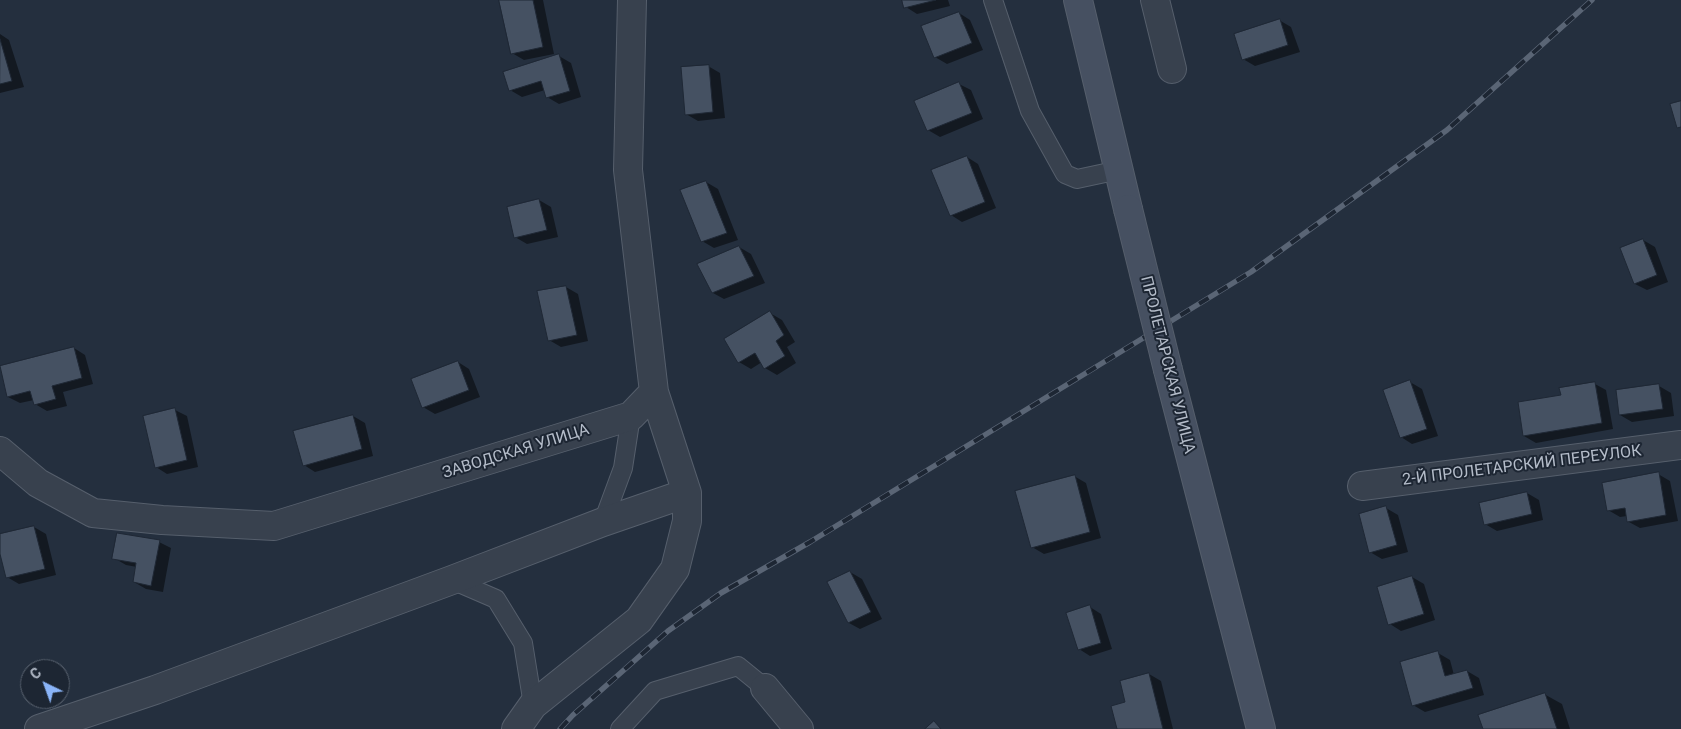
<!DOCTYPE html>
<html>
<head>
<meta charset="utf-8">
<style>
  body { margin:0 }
  #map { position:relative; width:1681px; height:729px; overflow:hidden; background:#242f3e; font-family:Roboto,sans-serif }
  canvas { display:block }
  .north { position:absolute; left:20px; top:659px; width:50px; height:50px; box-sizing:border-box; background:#1d2633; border:1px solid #59626f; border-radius:50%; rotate:318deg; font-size:14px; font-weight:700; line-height:20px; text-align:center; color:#b4bcc9 }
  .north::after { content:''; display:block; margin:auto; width:18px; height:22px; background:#8ab4f8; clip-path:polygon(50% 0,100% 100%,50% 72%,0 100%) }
</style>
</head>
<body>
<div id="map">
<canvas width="1681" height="729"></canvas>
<div class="north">С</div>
</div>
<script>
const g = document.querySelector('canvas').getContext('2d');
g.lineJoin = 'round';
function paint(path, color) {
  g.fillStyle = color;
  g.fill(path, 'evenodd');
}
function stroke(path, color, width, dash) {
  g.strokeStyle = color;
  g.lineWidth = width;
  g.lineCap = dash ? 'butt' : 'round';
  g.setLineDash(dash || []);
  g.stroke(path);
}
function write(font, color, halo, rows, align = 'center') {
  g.font = font + ' Roboto,sans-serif';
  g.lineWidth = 4;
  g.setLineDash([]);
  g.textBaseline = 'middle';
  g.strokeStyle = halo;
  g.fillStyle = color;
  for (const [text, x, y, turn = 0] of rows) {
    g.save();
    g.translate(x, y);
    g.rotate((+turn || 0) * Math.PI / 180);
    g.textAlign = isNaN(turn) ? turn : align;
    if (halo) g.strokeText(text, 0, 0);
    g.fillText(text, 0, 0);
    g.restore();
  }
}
paint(new Path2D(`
  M501 0H543L554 54 524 60 512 53Z
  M904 0H948L950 6 917 14 906 7Z
  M959 13 970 20 983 50 947 64 935 57Z
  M1279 20 1291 27 1300 52 1255 66 1243 59Z
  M0 34 9 40 24 87 0 93Z
  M559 56 571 63 581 97 559 104 547 97 545 90 522 97 510 90Z
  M708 66 720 73 725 118 698 121 686 114Z
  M959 84 971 90 983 119 940 137 928 130Z
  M967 157 978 164 996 208 962 222 951 215Z
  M706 182 718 189 738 240 714 248 702 241Z
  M539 200 551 207 558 237 527 244 515 237Z
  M1643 240 1655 247 1668 282 1647 290 1635 284 1622 249Z
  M739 247 751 254 765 283 724 299 713 293Z
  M566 287 578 294 588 341 561 347 549 340 539 292Z
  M770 313 782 320 795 342 787 347 796 363 777 375 765 368 762 362 751 369 739 362Z
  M74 348 85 355 93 384 63 392 67 406 47 411 35 404 34 400 20 403 8 397Z
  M458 362 469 369 480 397 435 414 423 407Z
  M1410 382 1422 389 1438 436 1412 444 1401 437Z
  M1595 384 1606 390 1613 429 1536 443 1524 436 1562 396Z
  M1659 386 1671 393 1674 416 1632 422 1620 415Z
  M175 410 187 416 198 467 167 474 156 467Z
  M353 416 365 423 373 456 315 472 304 465Z
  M1658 474 1670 481 1678 521 1640 528 1629 522 1627 516 1620 517 1608 510Z
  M1074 476 1086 483 1101 538 1044 554 1032 547Z
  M1527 493 1539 500 1543 520 1497 531 1485 524Z
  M1386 508 1398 515 1408 552 1382 559 1370 552Z
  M34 527 46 534 56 575 19 584 7 577 0 549V536Z
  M159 542 171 548 163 592 146 589 134 582 137 567 126 565 114 558Z
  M850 572 862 579 882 619 860 629 849 623Z
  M1412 577 1424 584 1435 620 1401 631 1390 624Z
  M1090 607 1101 614 1112 649 1090 656 1079 649Z
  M1438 653 1450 660 1454 675 1467 671 1479 678 1484 695 1425 712 1413 705Z
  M1149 674 1161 681 1173 729H1118L1127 703Z
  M1544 694 1562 704 1570 729H1484Z`), '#0007');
const building = new Path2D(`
  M499 0H533L543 47 511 54Z
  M902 0H936L904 8Z
  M959 12 972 43 934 58 921 26Z
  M1280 19 1288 45 1242 60 1234 34Z
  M0 39 12 81 0 84Z
  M559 54 570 91 546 98 541 81 509 91 503 72Z
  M709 65 713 112 685 115 681 67Z
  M959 82 972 113 927 131 914 101Z
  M1681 101V127L1677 128 1670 104Z
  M967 156 985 202 950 216 931 170Z
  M706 181 727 233 701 242 680 190Z
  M539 199 547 230 514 238 507 207Z
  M1643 239 1657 275 1634 284 1620 248Z
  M739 246 754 276 712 293 697 264Z
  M566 286 577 335 548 341 537 291Z
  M770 311 784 335 776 341 785 356 764 369 755 353 738 363 724 339Z
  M74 347 82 378 52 386 56 399 34 405 30 391 7 397 0 366Z
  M458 361 469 390 422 408 411 379Z
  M1410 380 1427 429 1400 438 1383 390Z
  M1595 382 1602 423 1523 436 1518 402 1561 395 1559 388Z
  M1659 384 1663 409 1619 415 1616 390Z
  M175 408 187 460 155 468 143 416Z
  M353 415 362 449 303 466 293 431Z
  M1659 472 1666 515 1627 522 1625 508 1607 511 1602 483Z
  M1075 475 1090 532 1031 548 1015 491Z
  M1527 492 1532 514 1484 525 1479 503Z
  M1386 506 1397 545 1369 553 1359 514Z
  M34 526 45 569 6 578 0 554V534Z
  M117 533 160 540 151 586 133 582 136 563 112 559Z
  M850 571 871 612 848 623 827 582Z
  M1412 576 1424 614 1388 625 1377 587Z
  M1090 605 1101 643 1078 650 1066 613Z
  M1438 651 1445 676 1467 670 1473 688 1412 706 1400 662Z
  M1149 673 1163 729H1117L1111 706 1125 702 1120 681Z
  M1545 693 1557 729H1483L1478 715Z
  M934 721 941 729H925Z`);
paint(building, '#455162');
stroke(building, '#1f2835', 1);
const service = new Path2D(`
  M993 0 1030 111 1065 174 1077 179 1119 170
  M603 522 623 468 631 416
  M452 580 496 599 523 643 533 705
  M620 729 655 691 738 666 765 688`);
const minor = new Path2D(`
  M1155 0 1172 69
  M0 451 38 483 93 513 162 520 274 526 631 416 654 392 628 170 632 0
  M1362 486 1681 445
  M765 688 799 729
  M39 729 155 690 452 580 603 522 687 493
  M516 729 533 705 639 620 675 569 687 521V493L654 392`);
const secondary = new Path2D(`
  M1078 0 1128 209
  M1168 370 1261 729`);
stroke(service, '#565f6c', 20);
stroke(minor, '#565f6c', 30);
stroke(secondary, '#565f6c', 30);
stroke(service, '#38414e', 18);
stroke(minor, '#38414e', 28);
stroke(secondary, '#465061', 28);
const rail = new Path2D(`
  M560 729 573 715 668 631 721 593 810 542 1251 272 1447 130 1592 0`);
stroke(rail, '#5a6575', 5.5);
stroke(rail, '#1d2633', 4, [11]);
const secondaryBridge = new Path2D(`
  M1128 209 1168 370`);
stroke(secondaryBridge, '#565f6c', 30, []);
stroke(secondaryBridge, '#465061', 28);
write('16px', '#b4bcc9', '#1d2633', [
  ["ПРОЛЕТАРСКАЯ УЛИЦА",1167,365,76],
  ["ЗАВОДСКАЯ УЛИЦА",516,452,-17],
  ["2-Й ПРОЛЕТАРСКИЙ ПЕРЕУЛОК",1522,466,-7]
]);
</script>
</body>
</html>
